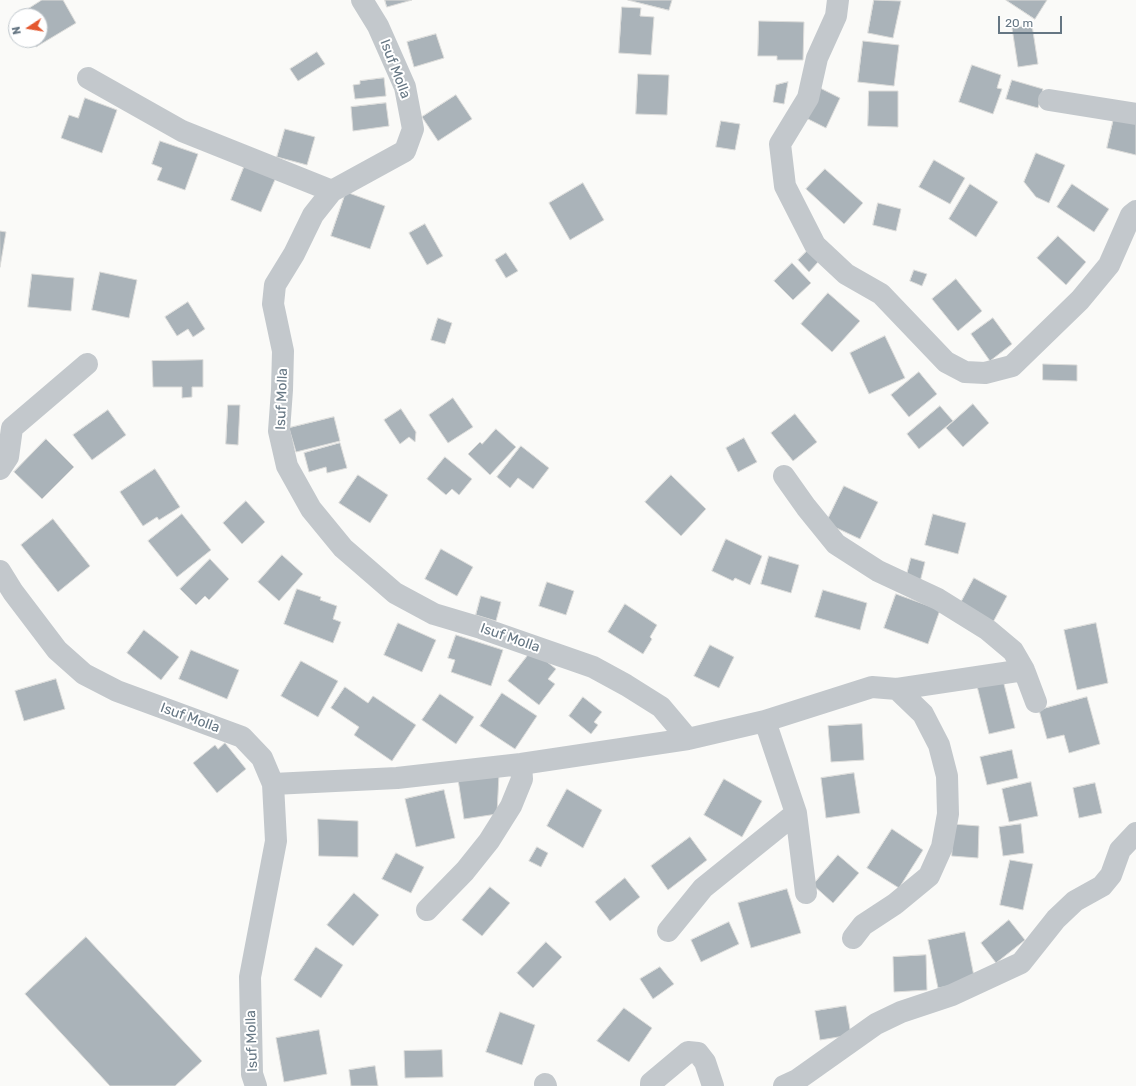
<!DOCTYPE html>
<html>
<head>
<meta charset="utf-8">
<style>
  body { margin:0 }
  #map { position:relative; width:1136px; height:1086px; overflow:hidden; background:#fafaf8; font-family:Rubik,sans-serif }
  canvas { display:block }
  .north { position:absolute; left:8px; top:8px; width:40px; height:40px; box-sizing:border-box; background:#fff; border:1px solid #c1c8cd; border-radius:50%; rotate:258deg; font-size:11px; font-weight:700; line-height:16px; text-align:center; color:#657683 }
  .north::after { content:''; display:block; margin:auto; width:14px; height:18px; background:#e4572e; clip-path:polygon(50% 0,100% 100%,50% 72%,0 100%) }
  .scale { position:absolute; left:998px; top:16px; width:64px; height:18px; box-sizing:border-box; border:2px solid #657683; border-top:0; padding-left:5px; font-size:12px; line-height:14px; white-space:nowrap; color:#657683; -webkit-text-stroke:3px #fff; paint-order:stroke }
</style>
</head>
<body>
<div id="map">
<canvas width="1136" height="1086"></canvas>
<div class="north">N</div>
<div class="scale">20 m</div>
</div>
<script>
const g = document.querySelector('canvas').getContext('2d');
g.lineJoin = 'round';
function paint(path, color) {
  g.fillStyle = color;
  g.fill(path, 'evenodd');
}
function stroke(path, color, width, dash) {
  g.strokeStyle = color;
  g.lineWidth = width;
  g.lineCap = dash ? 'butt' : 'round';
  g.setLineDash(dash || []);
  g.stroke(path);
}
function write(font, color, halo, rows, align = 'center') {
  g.font = font + ' Rubik,sans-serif';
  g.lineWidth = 4;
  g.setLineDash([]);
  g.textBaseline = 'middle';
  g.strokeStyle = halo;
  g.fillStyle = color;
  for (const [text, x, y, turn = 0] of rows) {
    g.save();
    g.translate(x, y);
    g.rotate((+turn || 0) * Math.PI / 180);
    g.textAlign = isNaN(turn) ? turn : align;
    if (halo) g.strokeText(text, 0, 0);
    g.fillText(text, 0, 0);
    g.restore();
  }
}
const building = new Path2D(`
  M42 0H63L76 23 36 47 32 40H40V16H17Z
  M385 0H412L387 7Z
  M628 0H672L669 10Z
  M874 0 901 1 893 38 868 33Z
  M1006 0H1047L1035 19Z
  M622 7 641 8 640 16 654 17 651 55 619 53Z
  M759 21 804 22 803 60H777V56H758Z
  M1032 25 1038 64 1018 67 1012 28Z
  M436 34 444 58 414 67 407 42Z
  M863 41 899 45 894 86 858 82Z
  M317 52 325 64 298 81 290 69Z
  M972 65 1001 75 997 88 1002 89 993 114 959 102Z
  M638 74 669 75 667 115 636 114Z
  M384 78 386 96 355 99 353 85 360 84V81Z
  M1012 80 1043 89 1038 108 1006 99Z
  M788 82 784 104 773 102 776 85Z
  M816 86 840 98 826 128 802 116Z
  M869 91H898V127L868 126Z
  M456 95 472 119 438 141 422 117Z
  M85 98 117 110 102 153 61 138 69 115 78 118Z
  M386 103 389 126 353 131 351 107Z
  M1115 113 1136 118V155L1107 148Z
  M721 121 740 124 735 150 716 147Z
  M285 129 315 137 307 165 277 157Z
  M160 141 198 154 185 190 157 180 162 168 152 164Z
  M1036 153 1065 165 1049 203 1036 197 1024 182Z
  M934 160 965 178 950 204 919 187Z
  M246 162 277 175 261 212 231 200Z
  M825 169 863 203 844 224 806 189Z
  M583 183 604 220 570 240 549 203Z
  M970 184 998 202 976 237 949 219Z
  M1072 184 1109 209 1094 232 1057 207Z
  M346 192 385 206 370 249 331 236Z
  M878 203 901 209 896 231 873 225Z
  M425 224 443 256 427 265 409 233Z
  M0 231 6 232 0 267Z
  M1058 236 1086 262 1066 285 1037 258Z
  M808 250 819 261 809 272 798 260Z
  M506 253 518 271 506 278 495 260Z
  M792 263 811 283 793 300 774 281Z
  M914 270 927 274 922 286 910 281Z
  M100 272 137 280 129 318 92 310Z
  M32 274 74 278 71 311 28 307Z
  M956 279 982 311 958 331 932 299Z
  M828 293 860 321 832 352 801 324Z
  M188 302 205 329 193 337 188 329 177 336 165 317Z
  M438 318 452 323 445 344 431 340Z
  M993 318 1012 344 990 361 971 334Z
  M885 336 905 378 869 394 850 353Z
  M203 360V387H192V397L182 398V387H153L152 361Z
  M1043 364 1077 365V381L1043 380Z
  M919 372 937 394 909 417 891 395Z
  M453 398 473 427 448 443 429 415Z
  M973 404 989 423 963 447 946 428Z
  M228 405H240L238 445 226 444Z
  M940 406 953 421 919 449 907 434Z
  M401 409 416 432 415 442 409 437 400 444 384 420Z
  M108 410 126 435 92 460 73 435Z
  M795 414 817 442 793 461 771 433Z
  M334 417 340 441 296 452 289 428Z
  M496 429 516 447 490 475 468 454 480 442 482 444Z
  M744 438 757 462 738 472 726 448Z
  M46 439 74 467 42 499 14 472Z
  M340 443 347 468 327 473 326 467 309 472 304 453Z
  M521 446 549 468 533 489 518 478 510 488 497 477Z
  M445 457 472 479 459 495 452 489 446 495 427 479Z
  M155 469 180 507 159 520 157 517 143 526 120 492Z
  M358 475 388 495 370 523 339 503Z
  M671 475 706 509 681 536 645 502Z
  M844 486 878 502 860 539 826 523Z
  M246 501 265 522 242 544 223 523Z
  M182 514 211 550 177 577 148 541Z
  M933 514 966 523 958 554 925 545Z
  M53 519 90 566 58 592 21 545Z
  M726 539 762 556 750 585 735 578 733 581 712 571Z
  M441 549 473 567 457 596 425 579Z
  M282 555 303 574 279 601 258 582Z
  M769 556 799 565 791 593 761 584Z
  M911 558 925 562 920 582 906 578Z
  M210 559 229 579 209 600 205 596 196 605 180 589Z
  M974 578 1007 596 991 626 958 608Z
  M547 582 574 591 566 615 539 606Z
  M297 589 321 597 320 600 337 606 333 619 341 622 333 643 284 624Z
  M823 590 867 603 860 630 815 617Z
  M896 594 940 610 928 644 884 628Z
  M481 596 501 602 496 621 476 615Z
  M625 604 657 625 650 637 652 639 643 654 608 632Z
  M398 623 436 640 422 672 384 655Z
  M1096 623 1108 683 1077 690 1064 630Z
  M144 630 179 657 161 680 127 653Z
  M456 635 503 650 491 686 451 672 455 660 448 658Z
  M710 645 734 657 719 688 694 676Z
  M191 650 239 670 227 699 179 679Z
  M532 650 556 669 548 679 555 684 539 705 508 681Z
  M301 661 338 681 318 717 281 696Z
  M1002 676 1015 728 989 734 976 682Z
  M56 679 65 709 24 721 15 691Z
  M345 687 368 703 373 696 416 725 392 761 354 735 359 727 331 708Z
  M502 693 537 716 515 749 480 726Z
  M440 694 474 717 456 744 422 720Z
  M583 697 602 712 594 722 598 725 591 734 569 716Z
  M1087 697 1100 744 1069 753 1064 735 1047 739 1039 710Z
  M862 724 864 760 831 762 828 726Z
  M225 743 246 769 217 793 193 763 215 745 218 749Z
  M1012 750 1018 778 987 785 980 757Z
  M854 773 860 813 826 818 821 778Z
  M499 774 497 814 464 819 458 779Z
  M724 779 762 801 742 837 704 815Z
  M1031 782 1038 816 1009 822 1002 789Z
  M1095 783 1102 813 1079 818 1073 788Z
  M567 789 602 810 583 848 547 826Z
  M444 790 455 838 416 847 405 799Z
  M318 819 358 821V857L319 856Z
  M953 824 979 826 978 858 952 856Z
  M1021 824 1024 853 1003 856 999 827Z
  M892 829 923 850 899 888 867 868Z
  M690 837 707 860 668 890 651 866Z
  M537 847 548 853 541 867 529 861Z
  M396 853 424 867 411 893 382 879Z
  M838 855 859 873 833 903 813 885Z
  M1010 860 1033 864 1023 910 1000 905Z
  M625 878 640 897 610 921 595 902Z
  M490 887 510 903 482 936 462 920Z
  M787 889 801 933 751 948 738 903Z
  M354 893 379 915 353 946 327 925Z
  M1009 920 1025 940 996 963 981 943Z
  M729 922 739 944 701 962 691 940Z
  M965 932 975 981 938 988 928 940Z
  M86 937 202 1061 175 1086H110L25 994Z
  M546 942 562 957 533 988 517 973Z
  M316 947 343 965 321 998 294 980Z
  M926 955 927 990 894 992 893 957Z
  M660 967 674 984 653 999 640 979Z
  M846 1006 851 1035 820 1040 815 1011Z
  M624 1008 652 1028 629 1062 597 1041Z
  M500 1012 535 1025 522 1065 486 1052Z
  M319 1030 327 1074 284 1082 276 1038Z
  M442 1050 443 1077 405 1078 404 1051Z
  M375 1066 378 1086H351L349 1070Z`);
paint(building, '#aab3b9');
stroke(building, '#dcdcda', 1);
stroke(new Path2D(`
  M362 0 378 26 405 87 413 129 405 151 332 191 313 215 294 254 275 285 273 304 283 351 282 390 279 431 287 466 311 509 343 548 395 593 434 614 481 628 593 667 626 685 661 707 688 739
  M838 0 836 16 817 58 808 98 780 144 785 186 815 245 846 274 881 294 946 362 965 372 985 373 1012 366 1080 300 1109 265 1131 215 1136 211
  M88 78 182 131 332 191
  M1049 100 1136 114
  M0 469 8 457 12 428 87 364
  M784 476 806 507 836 544 878 571 938 599 988 630 1013 651 1024 670 897 689
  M0 571 13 592 57 650 84 674 117 691 242 737 262 758 273 784 276 841 250 977 252 1074 256 1086
  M1024 670 1036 702
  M765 721 796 813 806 893
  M273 784 397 778 521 764 688 739 765 721 872 687 897 689 923 714 939 745 947 776 948 814 942 847 929 876 895 904 863 925 853 938
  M427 910 465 871 489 841 511 806 522 779 521 764
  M668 931 703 888 796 813
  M545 1084 546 1086
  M651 1086V1083L688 1052 698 1053 705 1062 713 1086
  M784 1086 797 1080 876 1024 901 1012 952 995 1021 963 1056 919 1075 901 1102 886 1111 875 1120 850 1136 833`), '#c3c8cc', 22);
write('14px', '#657683', '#fff', [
  ["Isuf Molla",395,69,69],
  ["Isuf Molla",282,399,-88],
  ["Isuf Molla",510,638,19],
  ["Isuf Molla",190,718,20],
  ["Isuf Molla",252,1041,-92]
]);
</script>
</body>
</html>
